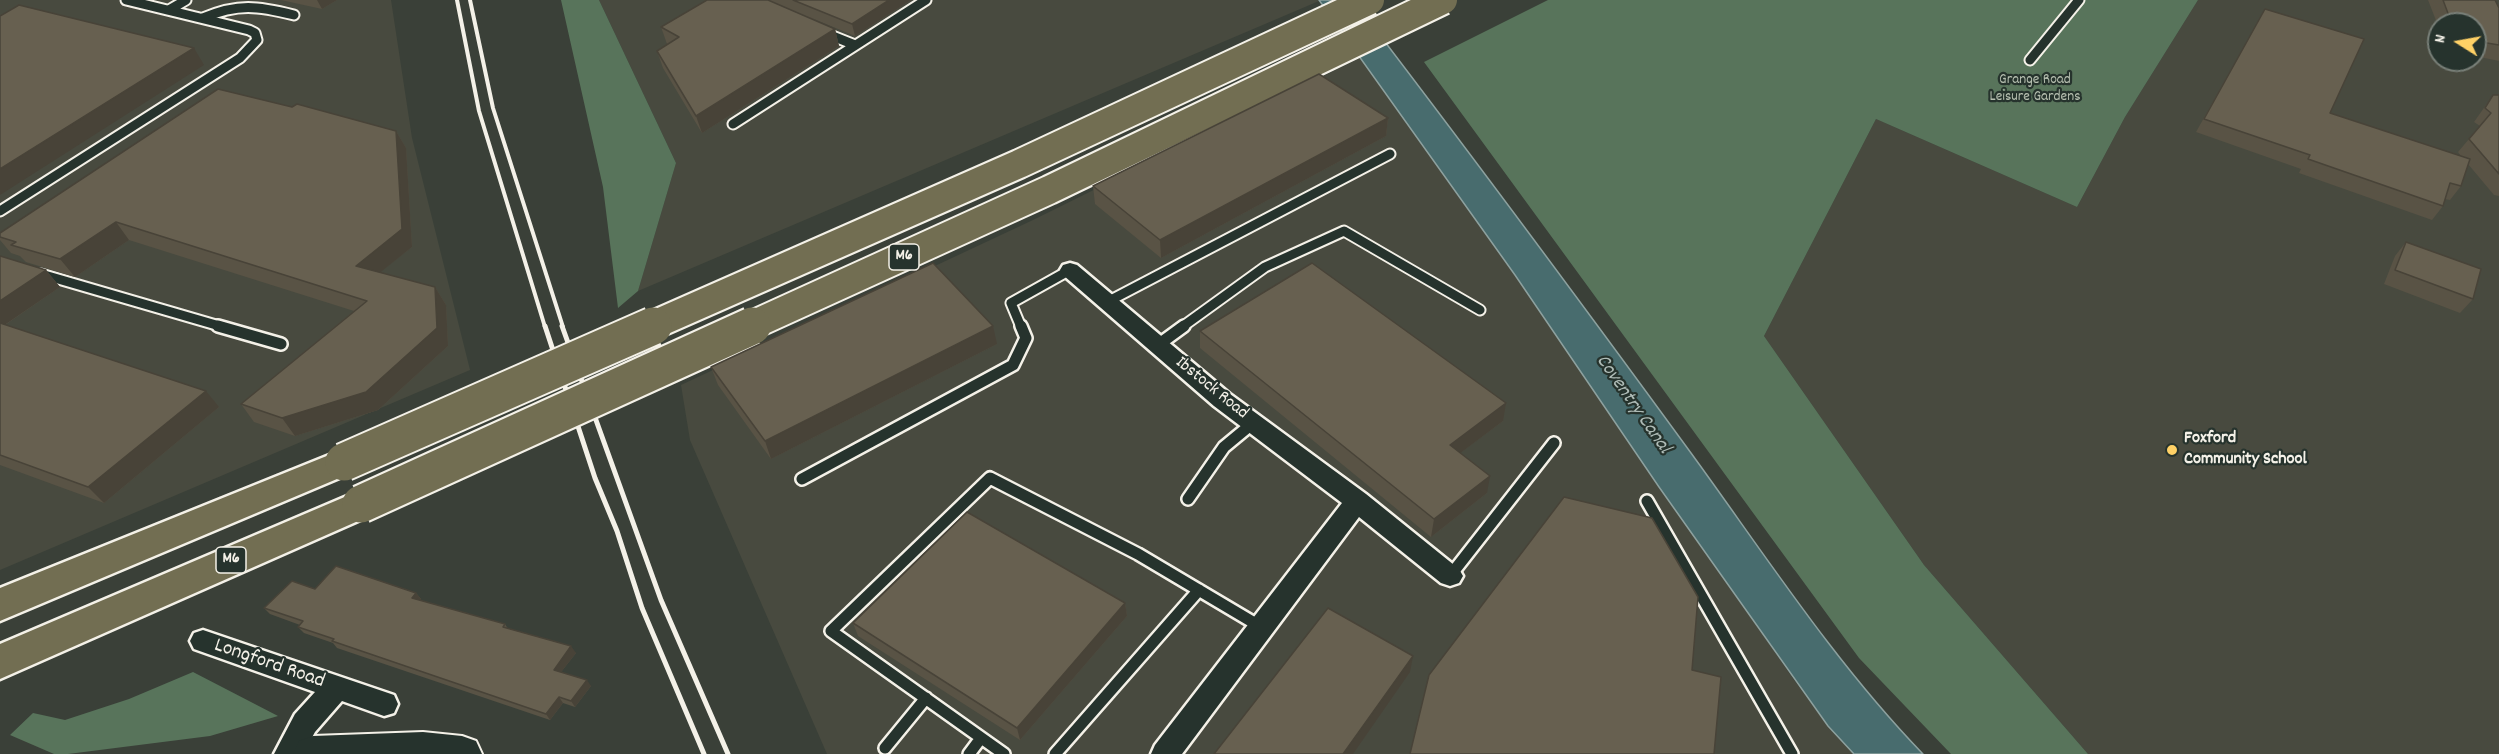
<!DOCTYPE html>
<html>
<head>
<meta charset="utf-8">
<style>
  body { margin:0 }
  #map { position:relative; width:2499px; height:754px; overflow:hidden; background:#3a4038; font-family:Dekko,sans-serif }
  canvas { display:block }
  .north { position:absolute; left:2427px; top:12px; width:60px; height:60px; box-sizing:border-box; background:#26332d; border:2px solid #787f78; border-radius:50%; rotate:281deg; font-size:16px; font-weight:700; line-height:24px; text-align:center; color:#f4f1e8 }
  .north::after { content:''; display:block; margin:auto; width:21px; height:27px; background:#ffd166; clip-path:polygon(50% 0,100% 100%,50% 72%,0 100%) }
</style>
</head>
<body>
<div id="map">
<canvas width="2499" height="754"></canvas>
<div class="north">N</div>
</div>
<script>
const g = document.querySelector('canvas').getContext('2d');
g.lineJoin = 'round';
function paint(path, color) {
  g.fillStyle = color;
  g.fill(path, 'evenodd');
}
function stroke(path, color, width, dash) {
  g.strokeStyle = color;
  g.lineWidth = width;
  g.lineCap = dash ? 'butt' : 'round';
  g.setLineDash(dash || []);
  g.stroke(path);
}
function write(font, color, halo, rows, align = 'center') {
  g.font = font + ' Dekko,sans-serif';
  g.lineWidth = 4.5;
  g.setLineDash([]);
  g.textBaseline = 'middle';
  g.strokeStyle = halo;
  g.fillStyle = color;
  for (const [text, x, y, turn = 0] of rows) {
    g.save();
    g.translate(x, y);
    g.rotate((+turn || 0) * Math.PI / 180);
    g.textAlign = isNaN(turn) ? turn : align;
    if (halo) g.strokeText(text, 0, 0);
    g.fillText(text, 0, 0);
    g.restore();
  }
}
paint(new Path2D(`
  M0 0H391L412 138 470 370 0 570Z
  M599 0H1319V1L638 291 676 163Z
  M2198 0H2499V754H2088L1924 565 1764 336 1876 119 2077 207 2125 117ZM2439 24H2475V60H2439Z
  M1360 58 1515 275 1794 680 1828 726 1854 754H827L690 440 681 385 1033 220Z`), '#484a3f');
paint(new Path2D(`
  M561 0H599L676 163 638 291 618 308 603 187Z
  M1548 0H2198L2125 117 2077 207 1876 119 1764 336 1924 565 2088 754H1951L1859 658 1424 62Z
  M193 672 278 716 210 736 68 754H54L10 735 33 713 65 720 129 699Z`), '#58745b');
const water = new Path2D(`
  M1319 0H1353C1468 150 1580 301 1691 453 1766 556 1835 663 1923 754H1854L1828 726 1659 487 1515 275Z`);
paint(water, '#486c6e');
stroke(water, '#8da19f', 1.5);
const serviceFar1 = new Path2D(`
  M169 10 186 0
  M203 18C238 3 258 6 294 15
  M825 33 855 45
  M2030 60 2079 0
  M733 124 926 0
  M0 211 240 58 257 40 255 33 249 30 126 0
  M41 274 223 327
  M1107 302 1390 154
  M1021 327 1011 303 1070 270
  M1182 327 1265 267 1344 231 1480 310`);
const service = new Path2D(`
  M218 326 281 344
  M1158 345 1184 326
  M802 479 1013 365 1026 338 1021 326
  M1188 499 1224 447 1253 423
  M1647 501 1792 754
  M1450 576 1554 443
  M885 748 926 698
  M969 754 981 738
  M1004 754 831 631 990 478 1138 554 1261 627
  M1055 754 1199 590`);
const minor = new Path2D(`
  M1070 263 1077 265 1230 394 1366 494 1459 569 1463 576 1459 583 1450 586 1441 583 1359 517 1182 754H1151L1155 745 1342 503 1214 406 1063 275 1060 270 1063 265Z
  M203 630 394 695 398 704 394 713 384 716 342 701 315 732 303 754H274L295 714 315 692 194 649 190 641 194 633Z`);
const secondary = new Path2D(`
  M423 732 462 736 476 741 482 754H293L299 741 313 736Z`);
const motorway = new Path2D(`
  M344 449 356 453 361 462 356 471 0 621V588Z
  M361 490 374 494 379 504 374 514 0 679V644Z`);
stroke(serviceFar1, '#f4f1e8', 13);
stroke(service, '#f4f1e8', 16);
stroke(minor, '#f4f1e8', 5);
stroke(secondary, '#f4f1e8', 4);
stroke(motorway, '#f4f1e8', 5);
stroke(serviceFar1, '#26332d', 9);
stroke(service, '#26332d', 11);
paint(minor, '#26332d');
paint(secondary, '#26332d');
paint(motorway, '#726e52');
stroke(new Path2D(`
  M457 0 479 111 545 327
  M470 0 493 108 563 327`), '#f4f1e8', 4);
stroke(new Path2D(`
  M545 326 595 478 617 531 642 608 704 754
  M562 326 661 600 728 754`), '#f4f1e8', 5);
const motorwayBridgeFar1 = new Path2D(`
  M649 327 1019 164 1370 0
  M748 327 1049 190 1443 0`);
const motorwayBridge = new Path2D(`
  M344 462 653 326
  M361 504 752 326`);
stroke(motorwayBridgeFar1, '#f4f1e8', 32, []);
stroke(motorwayBridge, '#f4f1e8', 41, []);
stroke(motorwayBridgeFar1, '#726e52', 28);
stroke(motorwayBridge, '#726e52', 37);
paint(new Path2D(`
  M281 0H337L322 9Z
  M707 0H911L855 36 809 17 835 29 839 46 702 133 663 68 657 51 667 44 661 27Z
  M2428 0H2495L2499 8V61L2475 56V24H2439V28Z
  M2258 22 2330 113 2461 156 2458 152 2480 126 2474 122 2493 95H2499V196L2494 195 2468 164 2461 186 2450 200 2445 199 2443 206 2432 220 2299 173 2301 169 2196 132Z
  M292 107 396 131 406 148 412 247 380 272 435 287 446 305 448 346 378 410 295 436 254 422 241 404 354 311 129 240 75 277 26 262 20 256 11 253 0 240V233Z
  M1388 118 1386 136 1161 258 1095 204 1093 186Z
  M2406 242 2473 299 2460 313 2384 284 2395 256Z
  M0 256 46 270 60 287 5 325 219 407 104 503 0 465Z
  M1200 331 1503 421 1460 453 1487 493 1431 537 1200 348Z
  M997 344 771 459 718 385 711 367Z
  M416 593 421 599 420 600 505 624 508 629 576 653 561 672 591 686 575 707 563 703 550 720 337 648 333 643 304 633 298 627 300 625 270 614 264 608Z
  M1125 603 1127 616 1020 740 858 636 853 623Z`), '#595345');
paint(new Path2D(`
  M317 0H337L322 9Z
  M889 0H911L855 36 852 24Z
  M835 29 839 46 702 133 696 116Z
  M194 48 204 65 0 195V169Z
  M1388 118 1386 136 1161 258 1160 240Z
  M396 131 406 148 412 247 367 283 356 266Z
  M116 222 129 240 75 277 60 259Z
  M46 270 60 287 0 328V301Z
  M435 287 446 305 448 346 378 410 295 436 282 418Z
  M993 326 997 344 771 459 765 441Z
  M206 391 219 407 104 503 88 487Z
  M1506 403 1503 421 1447 463 1450 445Z
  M1490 476 1487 493 1431 537 1434 519Z
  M416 593 421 599 417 604 412 598Z
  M1125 603 1127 616 1020 740 1017 728Z
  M571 646 576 653 558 676 554 670Z
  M1413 656 1410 672 1353 754H1343Z
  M587 680 591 686 575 707 571 701Z
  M559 697 563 703 550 720 546 714Z`), '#484338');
const building = new Path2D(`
  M707 0H768L835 29 696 116 657 51 679 37 661 27Z
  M793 0H889L852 24Z
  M2443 0H2495L2499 8V45L2475 41V24H2452Z
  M19 5 194 48 0 169V16Z
  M2265 9 2364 39 2330 113 2470 159 2461 186 2450 183 2443 206 2308 159 2310 155 2204 119Z
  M1319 74 1388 118 1160 240 1093 186Z
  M218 89 292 107 297 104 396 131 402 229 356 266 435 287 437 328 366 392 282 418 241 404 367 301 116 222 60 259 11 245 16 242 0 237V233Z
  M2493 95H2499V174L2469 139 2491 113 2485 108Z
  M2406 242 2481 269 2473 299 2395 270Z
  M0 256 46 270 0 301Z
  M933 263 993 326 765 441 711 367Z
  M1312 263 1506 403 1450 445 1490 476 1434 519 1200 331Z
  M0 323 206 391 88 487 0 455Z
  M1564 497 1652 518 1698 597 1692 670 1721 677 1714 754H1410L1429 675Z
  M967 512 1125 603 1017 728 853 623Z
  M336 566 416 593 412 598 505 624 503 627 571 646 554 670 587 680 571 701 559 697 546 714 332 641 334 639 298 627 303 621 264 608 292 581 315 589Z
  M1328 608 1413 656 1343 754H1214Z`);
paint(building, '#676050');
stroke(building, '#484338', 1.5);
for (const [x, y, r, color] of [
  [2172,450,6,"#ffd166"]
]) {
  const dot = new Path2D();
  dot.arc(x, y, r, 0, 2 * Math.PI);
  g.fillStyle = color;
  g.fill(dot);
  stroke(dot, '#26332d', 2);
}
write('15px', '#b6bfb0', '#26332d', [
  ["Grange Road",2035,81],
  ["Leisure Gardens",2035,98]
]);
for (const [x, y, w] of [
  [904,257,30],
  [231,560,30]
]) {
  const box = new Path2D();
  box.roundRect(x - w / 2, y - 13, w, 26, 4.5);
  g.fillStyle = '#26332d';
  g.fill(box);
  stroke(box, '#f4f1e8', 1.5);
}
write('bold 16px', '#f4f1e8', null, [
  ["M6",904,257],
  ["M6",231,560]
]);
write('18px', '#f4f1e8', '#26332d', [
  ["Ibstock Road",1211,389,39]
]);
write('bold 18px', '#f4f1e8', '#26332d', [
  ["Foxford",2184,440],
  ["Community School",2184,461]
], 'left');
write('italic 20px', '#afbcb7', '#26332d', [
  ["Coventry Canal",1632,405,55]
]);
write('21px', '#f4f1e8', '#26332d', [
  ["Longford Road",269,665,19]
]);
</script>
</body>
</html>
